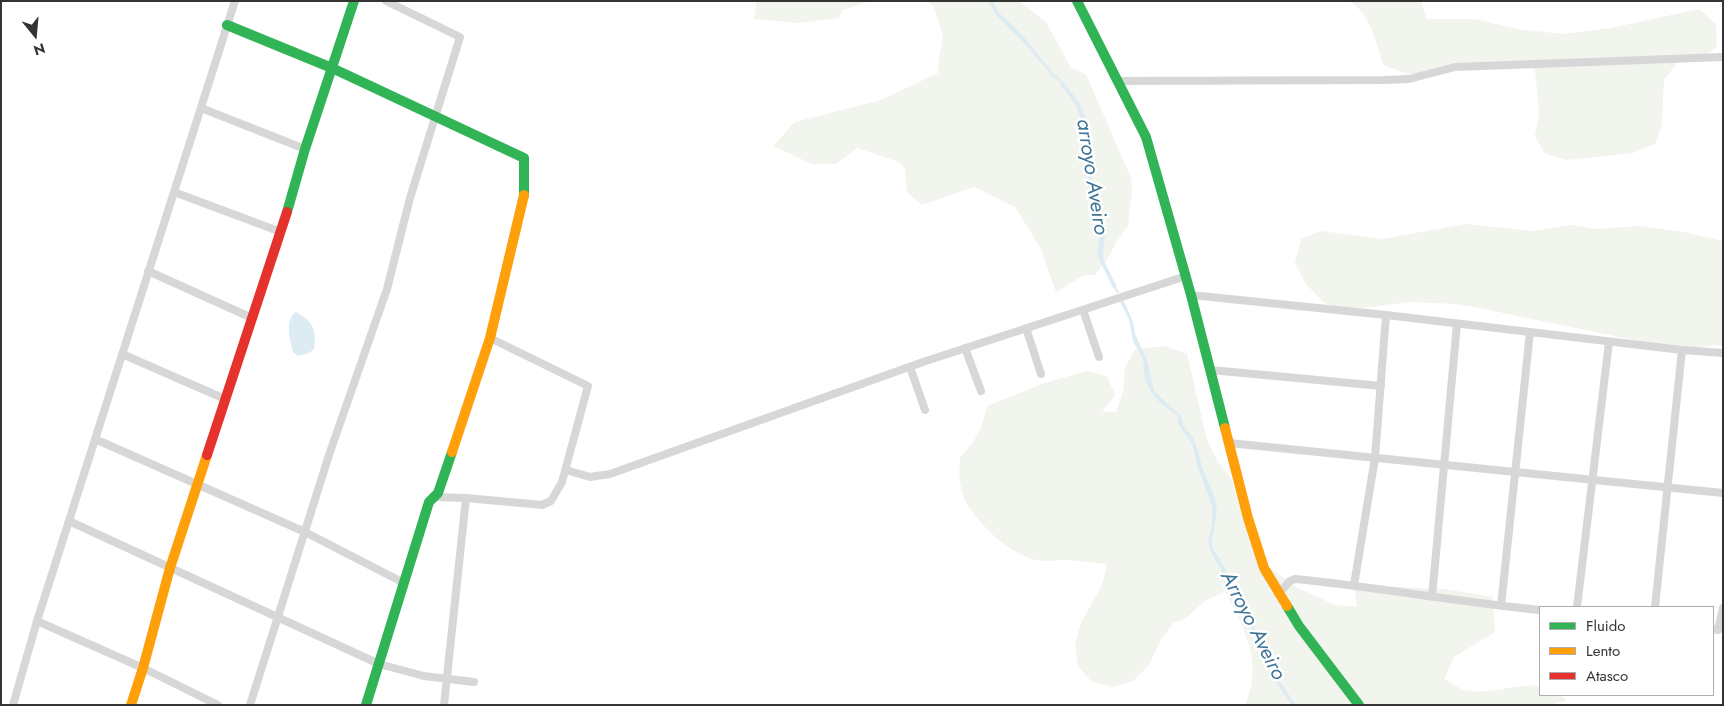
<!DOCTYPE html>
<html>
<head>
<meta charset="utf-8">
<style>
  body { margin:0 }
  #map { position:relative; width:1724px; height:706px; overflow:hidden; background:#fff; font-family:Jost,sans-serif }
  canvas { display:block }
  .frame { position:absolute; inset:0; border:2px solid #333; pointer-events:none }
  .legend { position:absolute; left:1539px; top:606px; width:175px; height:90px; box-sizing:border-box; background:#fff; border:1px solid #adadad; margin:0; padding:6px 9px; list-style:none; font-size:15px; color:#333 }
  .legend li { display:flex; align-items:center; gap:10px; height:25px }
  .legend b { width:25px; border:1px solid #adadad }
  .north { position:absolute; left:10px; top:10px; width:50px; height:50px; -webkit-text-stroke:4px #fff; paint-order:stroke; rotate:163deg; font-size:14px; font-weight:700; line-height:20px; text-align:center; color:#333 }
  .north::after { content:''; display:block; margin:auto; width:18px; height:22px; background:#333; clip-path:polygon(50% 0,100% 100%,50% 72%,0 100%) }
</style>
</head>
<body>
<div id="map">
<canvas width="1724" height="706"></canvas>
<div class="frame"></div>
<ul class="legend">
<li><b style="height:6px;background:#30b455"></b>Fluido</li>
<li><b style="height:6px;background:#ff9f0a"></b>Lento</li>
<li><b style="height:6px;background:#e5322d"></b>Atasco</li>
</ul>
<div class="north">N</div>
</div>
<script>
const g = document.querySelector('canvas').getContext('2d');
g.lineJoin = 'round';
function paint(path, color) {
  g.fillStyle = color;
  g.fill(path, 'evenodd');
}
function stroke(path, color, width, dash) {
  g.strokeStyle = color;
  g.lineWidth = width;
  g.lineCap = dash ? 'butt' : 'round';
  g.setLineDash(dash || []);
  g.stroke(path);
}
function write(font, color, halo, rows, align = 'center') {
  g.font = font + ' Jost,sans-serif';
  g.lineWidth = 5;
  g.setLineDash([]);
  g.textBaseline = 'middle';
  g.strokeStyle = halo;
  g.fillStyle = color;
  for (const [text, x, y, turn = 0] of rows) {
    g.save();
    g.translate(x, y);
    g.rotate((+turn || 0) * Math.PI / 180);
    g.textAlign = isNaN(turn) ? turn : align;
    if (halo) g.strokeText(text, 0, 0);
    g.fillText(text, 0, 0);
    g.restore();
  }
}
paint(new Path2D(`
  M757 1H871L843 10 839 18 799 23 754 19Z
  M926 1H1019L1046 22 1071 68 1086 74 1131 178 1132 189 1128 226 1115 244 1110 255 1095 275H1084L1056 292 1041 249 1015 207 974 187 922 205 907 192 905 169 899 162 857 148 836 164H812L773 146 795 122 881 100 938 73 939 58 943 37 934 6Z
  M1350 1H1421L1427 19H1475L1517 29 1563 34 1611 28 1699 9 1716 24 1717 47 1698 60 1677 63 1664 80 1662 124 1655 144 1633 153 1567 160 1545 154 1535 136 1539 113 1535 69 1479 64 1431 72 1408 74 1383 65C1376 42 1371 16 1350 1Z
  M1466 224 1533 231 1572 225 1596 229 1639 226 1684 232 1723 241V346L1714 345 1682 350 1479 308 1455 304 1409 302 1343 311 1323 302 1306 284 1295 263 1301 239 1321 231 1382 239Z
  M1165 346 1187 354 1207 440 1217 460 1231 478 1249 537 1265 564 1296 587 1335 605 1357 607 1354 585 1444 589 1493 597 1495 632 1454 657 1444 679C1451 682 1458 689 1465 690 1490 696 1515 683 1540 686V695H1560L1567 700 1551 705H1245C1264 662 1244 629 1225 591L1205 601 1185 619 1173 623 1159 643 1149 665 1133 681 1113 687 1092 682 1078 666 1075 644 1081 623 1102 585 1107 564C1092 562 1079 561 1064 560 1056 560 1046 562 1037 560 1012 556 976 523 965 500 959 486 959 472 960 458 977 439 981 431 987 406L1045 383 1087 371 1107 376 1115 395 1102 412H1116L1123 392 1125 368 1135 349Z`), '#f1f5ed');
paint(new Path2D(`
  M988 1H993L998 12 1019 31 1057 78 1055 79 1024 43 996 15Z
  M1063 82 1079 102 1089 127 1090 163 1096 204 1105 234 1103 259 1117 287 1113 288 1099 259 1097 254 1100 235 1091 207 1086 168 1084 129 1076 105 1060 84Z
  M1121 299 1125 303 1133 322 1135 334 1147 360 1154 391 1181 416 1184 427 1192 436 1197 447 1202 467 1215 498 1217 511 1212 541 1213 549 1220 559 1245 607 1256 631 1268 649 1272 667 1276 676 1296 705H1292L1270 674 1267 655 1263 644 1251 630 1246 614 1234 597 1221 569 1210 551 1208 541 1212 526V506L1197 465 1193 446 1181 428 1178 423V416L1161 404 1150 390 1145 379 1143 359 1133 341 1129 319 1119 300Z
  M296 312C313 321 317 330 314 349L309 353 298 356 293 352C290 341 284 319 296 312Z`), '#ddebf3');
stroke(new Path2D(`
  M1056 76 1062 83
  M1114 286 1118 292`), '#ddebf3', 2);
stroke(new Path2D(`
  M1118 81 1384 80 1409 79 1455 67 1723 57
  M201 108 305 149
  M174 192 281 232
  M148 271 252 318
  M1191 295 1386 315 1682 350 1723 353
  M1083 310 1099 357
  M1026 328 1041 374
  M965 348 981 391
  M122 354 225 399
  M910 367 925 410
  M1211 370 1381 386
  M95 439 305 532 404 583
  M1229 443 1723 493
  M566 470 590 477 610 474 923 362 1186 276
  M433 497 466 498 542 505 551 501 562 482 588 386 490 338
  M69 521 379 664 424 676 474 682
  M1354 585 1375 458 1386 315
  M1278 594 1290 581 1295 579C1377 587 1458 602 1540 610
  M1432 597 1457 324
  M1501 606 1530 332
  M1577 607 1609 342
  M1655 607 1682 350
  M37 621 143 668 218 705
  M1713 629 1718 630 1723 608
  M13 705 37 621 235 1
  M250 705 330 452 387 289 410 198 460 37 386 1
  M444 705 466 498`), '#d7d7d7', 8);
stroke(new Path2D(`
  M1077 1 1146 137 1191 295 1225 428
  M227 25 332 68 524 158V195
  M287 212 305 149 354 1
  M1287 606 1299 626 1359 705
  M366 705 429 502 438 493 452 452`), '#30b455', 10);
stroke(new Path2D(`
  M1225 428 1248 518 1264 568 1287 606
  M452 452 490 338 524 195
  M131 705 143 668 170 568 207 455`), '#ff9f0a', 10);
stroke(new Path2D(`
  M207 455 287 212`), '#e5322d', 10);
write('italic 21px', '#3f7597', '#fff', [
  ["arroyo Aveiro",1091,177,81],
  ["Arroyo Aveiro",1252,626,63]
]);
</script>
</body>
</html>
